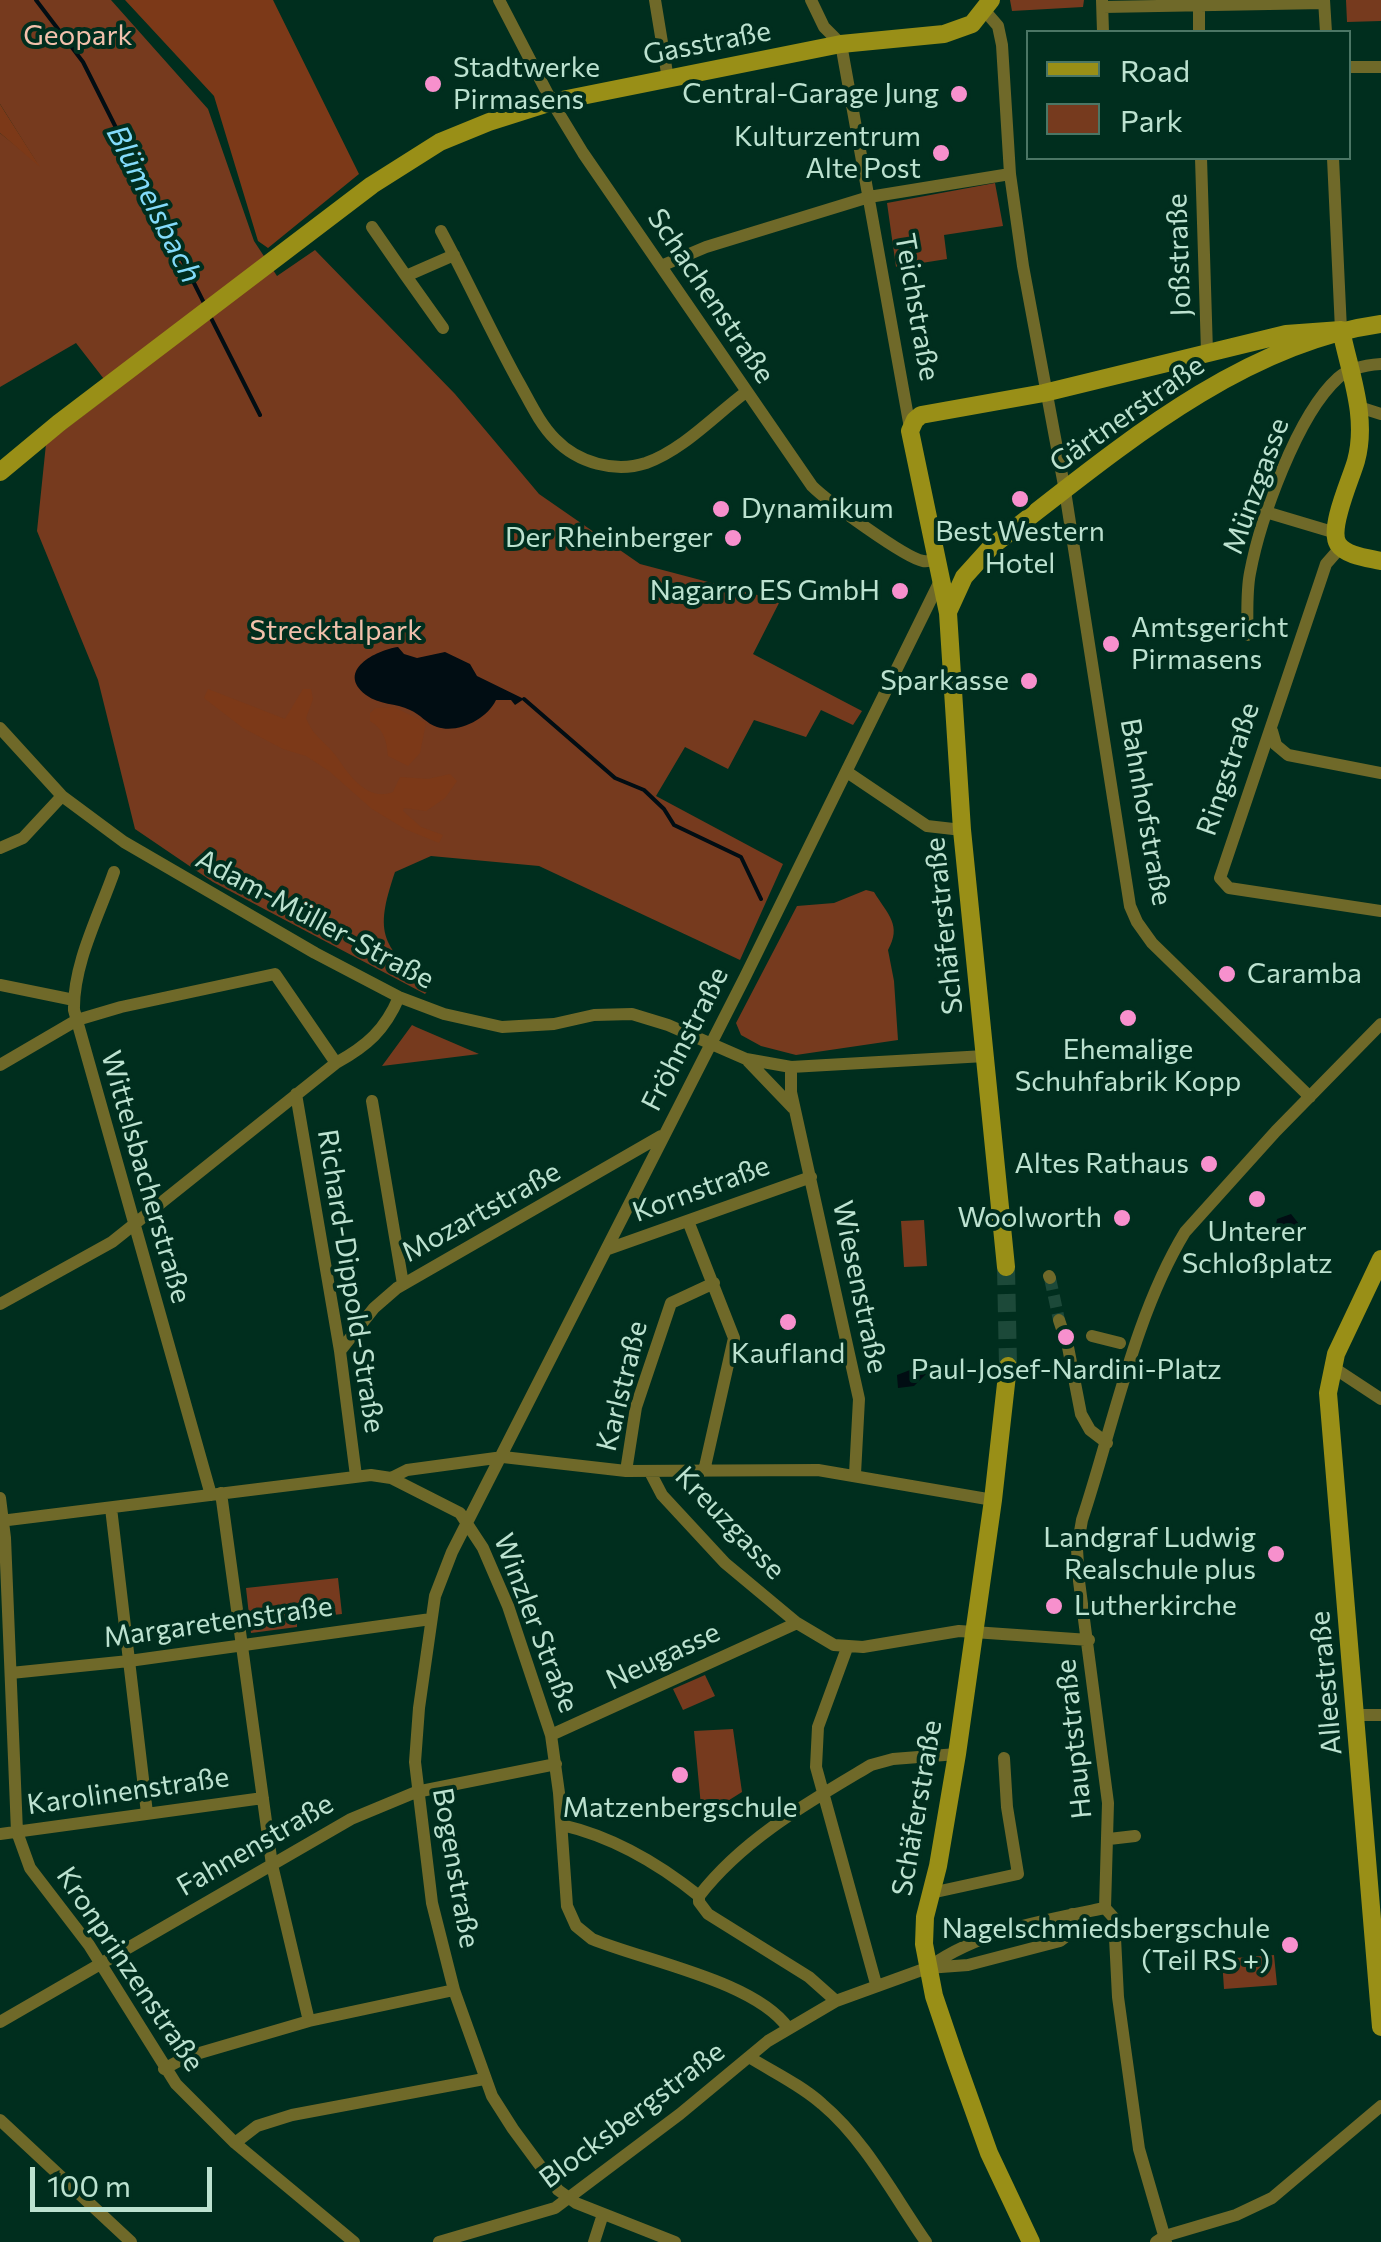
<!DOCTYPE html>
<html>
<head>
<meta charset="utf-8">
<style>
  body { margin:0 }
  #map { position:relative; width:1381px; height:2242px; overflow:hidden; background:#002e1e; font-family:Commissioner,sans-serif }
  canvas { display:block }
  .legend { position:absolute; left:1026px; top:30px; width:325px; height:130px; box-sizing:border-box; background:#002e1e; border:2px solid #4b7665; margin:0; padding:12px 18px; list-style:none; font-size:30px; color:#bce2d0 }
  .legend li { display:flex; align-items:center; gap:20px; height:50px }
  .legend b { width:50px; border:2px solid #4b7665 }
  .scale { position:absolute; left:30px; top:2167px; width:182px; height:45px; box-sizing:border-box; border:5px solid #bce2d0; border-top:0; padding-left:12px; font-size:30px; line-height:35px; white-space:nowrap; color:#bce2d0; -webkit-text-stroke:8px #002e1e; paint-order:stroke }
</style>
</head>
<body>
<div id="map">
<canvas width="1381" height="2242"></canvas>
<ul class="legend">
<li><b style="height:12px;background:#998f17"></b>Road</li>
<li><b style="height:28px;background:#763a1e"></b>Park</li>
</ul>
<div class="scale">100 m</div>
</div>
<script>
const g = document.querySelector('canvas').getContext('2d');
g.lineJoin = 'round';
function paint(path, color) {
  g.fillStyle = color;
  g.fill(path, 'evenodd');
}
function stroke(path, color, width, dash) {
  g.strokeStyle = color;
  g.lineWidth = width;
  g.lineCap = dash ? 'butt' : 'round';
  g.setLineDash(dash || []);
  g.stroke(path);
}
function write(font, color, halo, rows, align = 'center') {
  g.font = font + ' Commissioner,sans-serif';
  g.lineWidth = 8;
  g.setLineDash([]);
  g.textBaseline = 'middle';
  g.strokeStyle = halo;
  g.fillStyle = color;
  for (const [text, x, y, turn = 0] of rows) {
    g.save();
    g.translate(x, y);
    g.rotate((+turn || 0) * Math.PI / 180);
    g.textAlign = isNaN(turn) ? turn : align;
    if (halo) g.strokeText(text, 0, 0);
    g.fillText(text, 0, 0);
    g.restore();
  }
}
paint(new Path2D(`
  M0 0H111L208 109 254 241 277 276 315 250 455 394 539 494 640 564 780 601 753 654 862 711 853 725 821 710 806 737 754 720 728 769 685 747 656 796 783 864 740 960 539 866 431 856 395 872C373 936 383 946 430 988L425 994 213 882 135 829 98 680 37 531 46 444 114 392 76 343 0 387V133L37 163 0 104Z
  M1010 0H1084L1083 7 1012 11Z
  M1346 0H1381V21L1347 22Z
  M995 183 1003 226 944 235 947 259 896 267 887 203Z
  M866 890 874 892C888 915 902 925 888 950L894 981 898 1040 796 1055 761 1046 741 1035 736 1023 797 906 834 903Z
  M412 1025 416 1027 479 1054 382 1066Z
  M924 1220 927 1266 904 1267 901 1221Z
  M338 1578 342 1614 297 1619V1627L251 1633 246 1588Z
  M705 1675 715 1696 683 1710 673 1689Z
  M733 1729 742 1792 702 1817 694 1731Z
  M1274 1955 1277 1985 1224 1989 1222 1959Z`), '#763a1e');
paint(new Path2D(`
  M125 0H273L359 174 268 248 258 241 214 96Z
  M0 104 5 112 40 167 0 133Z
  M208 689 285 719 303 689H311L313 699 306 718C314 738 324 740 336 756 349 775 367 802 393 792L400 777 428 779 450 774 457 781 445 798 426 811 404 808 403 811 421 827 443 835 439 843 405 829 372 809 329 771 306 756 283 749 243 728 204 698Z
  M394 707 426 723 420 753 408 766 388 756C387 743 385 730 370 721V713L376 708Z`), '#7c3918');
paint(new Path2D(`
  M398 647 404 654 417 658 445 652 470 664 477 676 524 699 515 705 511 700H496C487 719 458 734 437 727 427 724 420 714 410 710 396 703 379 705 366 695 335 671 376 650 398 647Z
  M1291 1214 1299 1224 1295 1234 1284 1239 1274 1236 1277 1219Z
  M918 1367 926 1374 914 1386 898 1388 897 1375Z`), '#010d13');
stroke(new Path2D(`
  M36 0 83 62 204 303
  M210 316 260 415
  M524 699 615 778 644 790 664 809 674 825 741 857 761 899`), '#010d13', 4);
stroke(new Path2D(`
  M1050 1278 1059 1320`), '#1c4939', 12, [12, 6]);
stroke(new Path2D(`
  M1006 1267 1008 1366`), '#1c4939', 18, [18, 9]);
stroke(new Path2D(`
  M499 0 552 102 583 153 812 486C826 500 905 558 923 561 928 562 934 560 939 559
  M655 0 668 79
  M811 0 824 27 841 44 910 428
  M1102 0 1103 32
  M1324 0 1326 32
  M1103 7 1324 3
  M1199 7V32
  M985 11 998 26 1002 45 1010 174 1023 266 1065 491 1130 906 1137 922 1152 943 1310 1097
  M1348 67H1381
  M1201 158 1207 352
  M1333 158 1341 330
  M372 227 406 276 454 255
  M441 231C468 281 491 332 518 381 529 400 539 423 555 439 578 463 615 473 646 463 683 450 715 415 746 392
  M661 266 706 247 869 197 1010 174
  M406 276 443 328
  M1359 407 1381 414
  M1259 510 1336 533
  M1340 548 1326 564 1321 579 1220 878 1229 888 1381 911
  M1247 635C1248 615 1246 593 1250 573 1260 520 1297 415 1338 378 1349 368 1366 365 1381 364
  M0 728 62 796 124 842 315 953 399 997 444 1014 502 1027 554 1024 594 1015 632 1014 668 1025 746 1059 791 1067 985 1056
  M1272 731 1276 745 1288 755 1381 773
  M847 772 927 826 962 830
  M0 848 23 838 62 796
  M114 872C99 915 73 964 74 1010L211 1495
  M0 985 74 1000
  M748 1061 793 1108
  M0 1065 77 1020 121 1007 275 974 336 1063
  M791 1067V1092L859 1399 855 1474
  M296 1094 340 1351 356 1476
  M372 1101 403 1284
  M688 1221 734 1338 704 1471
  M608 1249 811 1177
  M1049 1276 1050 1278
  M0 1304 112 1242 336 1063C367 1046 385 1030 399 997
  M1059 1320 1068 1347 1081 1414 1090 1430 1107 1443
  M1092 1336 1120 1343
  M340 1351 374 1308 397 1288 661 1136
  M1331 1366 1381 1399
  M626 1471 636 1407 671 1303 714 1283
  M650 1472 662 1495 725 1563 797 1623 834 1645 863 1647 959 1631 1089 1640
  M391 1478 407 1470 503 1457 626 1471 818 1470 993 1500
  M221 1493 272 1865 309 2021
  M0 1498 5 1538 17 1832 30 1868 89 1945 176 2084 235 2143 354 2242
  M111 1508 147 1813
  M0 1521 371 1475 391 1478 460 1513 483 1548 508 1606 551 1735 559 1793 567 1906 576 1926 592 1939C645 1961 755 1981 788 2028
  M847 1648 818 1727 816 1767 876 1984
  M11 1673 129 1661 431 1619
  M1357 1715H1381
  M551 1735 797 1623
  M562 1825C614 1837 658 1863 699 1896
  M0 1834 263 1798
  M1109 1839 1135 1836
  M931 1893 1018 1874 1007 1807 1004 1758
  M929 1967C979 1931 1045 1920 1105 1908
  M836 2001 809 1977 708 1914 699 1902V1896C744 1838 809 1802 871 1765L893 1759 957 1754
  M0 2022 351 1819 416 1792 556 1764
  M749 2057C773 2072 801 2085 822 2104 865 2140 894 2196 926 2242
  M164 2069 186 2057 309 2021 454 1990
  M0 2120 131 2242
  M235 2143 257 2126 292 2115 484 2079
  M439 2242 555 2208 680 2114 768 2041 836 2001 927 1968 968 1965 1060 1941 1072 1932V1914
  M594 2242 603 2214
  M675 2242 576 2203 558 2190 513 2129 492 2096 454 1990 432 1903 415 1762 419 1708 435 1596 452 1552 745 977 940 581
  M1156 2242 1165 2236 1236 2215 1272 2198 1381 2106
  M1166 2242 1139 2149 1118 1997 1114 1918 1105 1908 1108 1803 1079 1581 1077 1549 1082 1520C1113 1427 1134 1316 1185 1232L1276 1131 1381 1024`), '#6f6929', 12);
stroke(new Path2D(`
  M1341 330C1350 374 1368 417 1356 461 1351 479 1328 528 1338 544 1346 556 1368 558 1381 561
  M0 472 59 423 372 185 440 142 489 122 552 102 841 44 944 34 972 24 991 0
  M948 612 964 577 992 546C1106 459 1235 344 1381 324
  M1381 1259 1336 1354 1328 1393 1381 2027
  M1006 1267 962 830 948 613 910 431 915 420 921 415 1044 393 1286 334 1341 330
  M1008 1366 993 1500 957 1754 938 1866 925 1917 924 1944 934 1996 955 2058 989 2153 1031 2242`), '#998f17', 18);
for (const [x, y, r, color] of [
  [433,84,10,"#f790cd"],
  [959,94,10,"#f790cd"],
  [941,153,10,"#f790cd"],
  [1020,499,10,"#f790cd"],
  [721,509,10,"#f790cd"],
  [733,538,10,"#f790cd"],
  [900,591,10,"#f790cd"],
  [1111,644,10,"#f790cd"],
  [1029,681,10,"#f790cd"],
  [1227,974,10,"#f790cd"],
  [1128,1018,10,"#f790cd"],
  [1209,1164,10,"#f790cd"],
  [1257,1199,10,"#f790cd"],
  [1122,1218,10,"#f790cd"],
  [788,1322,10,"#f790cd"],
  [1066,1337,10,"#f790cd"],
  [1276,1554,10,"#f790cd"],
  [1054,1606,10,"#f790cd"],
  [680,1775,10,"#f790cd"],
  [1290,1945,10,"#f790cd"]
]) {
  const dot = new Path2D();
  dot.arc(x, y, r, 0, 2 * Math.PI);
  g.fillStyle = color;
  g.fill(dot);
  stroke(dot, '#002e1e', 4);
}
write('28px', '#f2c1ac', '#002e1e', [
  ["Geopark",78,36],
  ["Strecktalpark",336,631]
]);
write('28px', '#bce2d0', '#002e1e', [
  ["Gasstraße",707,43,-11],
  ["Joßstraße",1179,255,-92],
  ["Schachenstraße",711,296,56],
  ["Teichstraße",917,307,80],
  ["Gärtnerstraße",1127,414,-35],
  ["Münzgasse",1256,486,-70],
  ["Ringstraße",1228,769,-71],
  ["Bahnhofstraße",1146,812,80],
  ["Adam-Müller-Straße",315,919,28],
  ["Schäferstraße",944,926,-96],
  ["Fröhnstraße",685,1039,-63],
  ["Wittelsbacherstraße",146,1177,74],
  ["Kornstraße",701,1189,-20],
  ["Mozartstraße",481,1212,-29],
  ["Richard-Dippold-Straße",351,1281,81],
  ["Wiesenstraße",860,1287,78],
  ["Karlstraße",622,1386,-76],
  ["Kreuzgasse",730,1523,46],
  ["Margaretenstraße",218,1622,-8],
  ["Winzler Straße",536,1623,69],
  ["Neugasse",663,1656,-25],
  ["Alleestraße",1326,1683,-95],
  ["Hauptstraße",1074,1739,-96],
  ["Karolinenstraße",128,1791,-8],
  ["Schäferstraße",917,1808,-80],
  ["Fahnenstraße",255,1845,-30],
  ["Bogenstraße",456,1868,80],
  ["Kronprinzenstraße",130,1969,56],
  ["Blocksbergstraße",632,2115,-37]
]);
write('28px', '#bce2d0', '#002e1e', [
  ["Stadtwerke",453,68,"left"],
  ["Pirmasens",453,100,"left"],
  ["Central-Garage Jung",939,94],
  ["Kulturzentrum",921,137],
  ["Alte Post",921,169],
  ["Dynamikum",741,509,"left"],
  ["Best Western",1020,532,"center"],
  ["Hotel",1020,564,"center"],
  ["Der Rheinberger",713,538],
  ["Nagarro ES GmbH",880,591],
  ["Amtsgericht",1131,628,"left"],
  ["Pirmasens",1131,660,"left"],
  ["Sparkasse",1009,681],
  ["Caramba",1247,974,"left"],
  ["Ehemalige",1128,1050,"center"],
  ["Schuhfabrik Kopp",1128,1082,"center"],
  ["Altes Rathaus",1189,1164],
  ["Woolworth",1102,1218],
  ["Unterer",1257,1232,"center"],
  ["Schloßplatz",1257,1264,"center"],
  ["Kaufland",788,1354,"center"],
  ["Paul-Josef-Nardini-Platz",1066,1370,"center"],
  ["Landgraf Ludwig",1256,1538],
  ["Realschule plus",1256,1570],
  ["Lutherkirche",1074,1606,"left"],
  ["Matzenbergschule",680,1808,"center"],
  ["Nagelschmiedsbergschule",1270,1929],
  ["(Teil RS +)",1270,1961]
], 'right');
write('italic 30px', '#83dbfb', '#002e1e', [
  ["Blümelsbach",154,204,63]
]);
</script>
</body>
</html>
